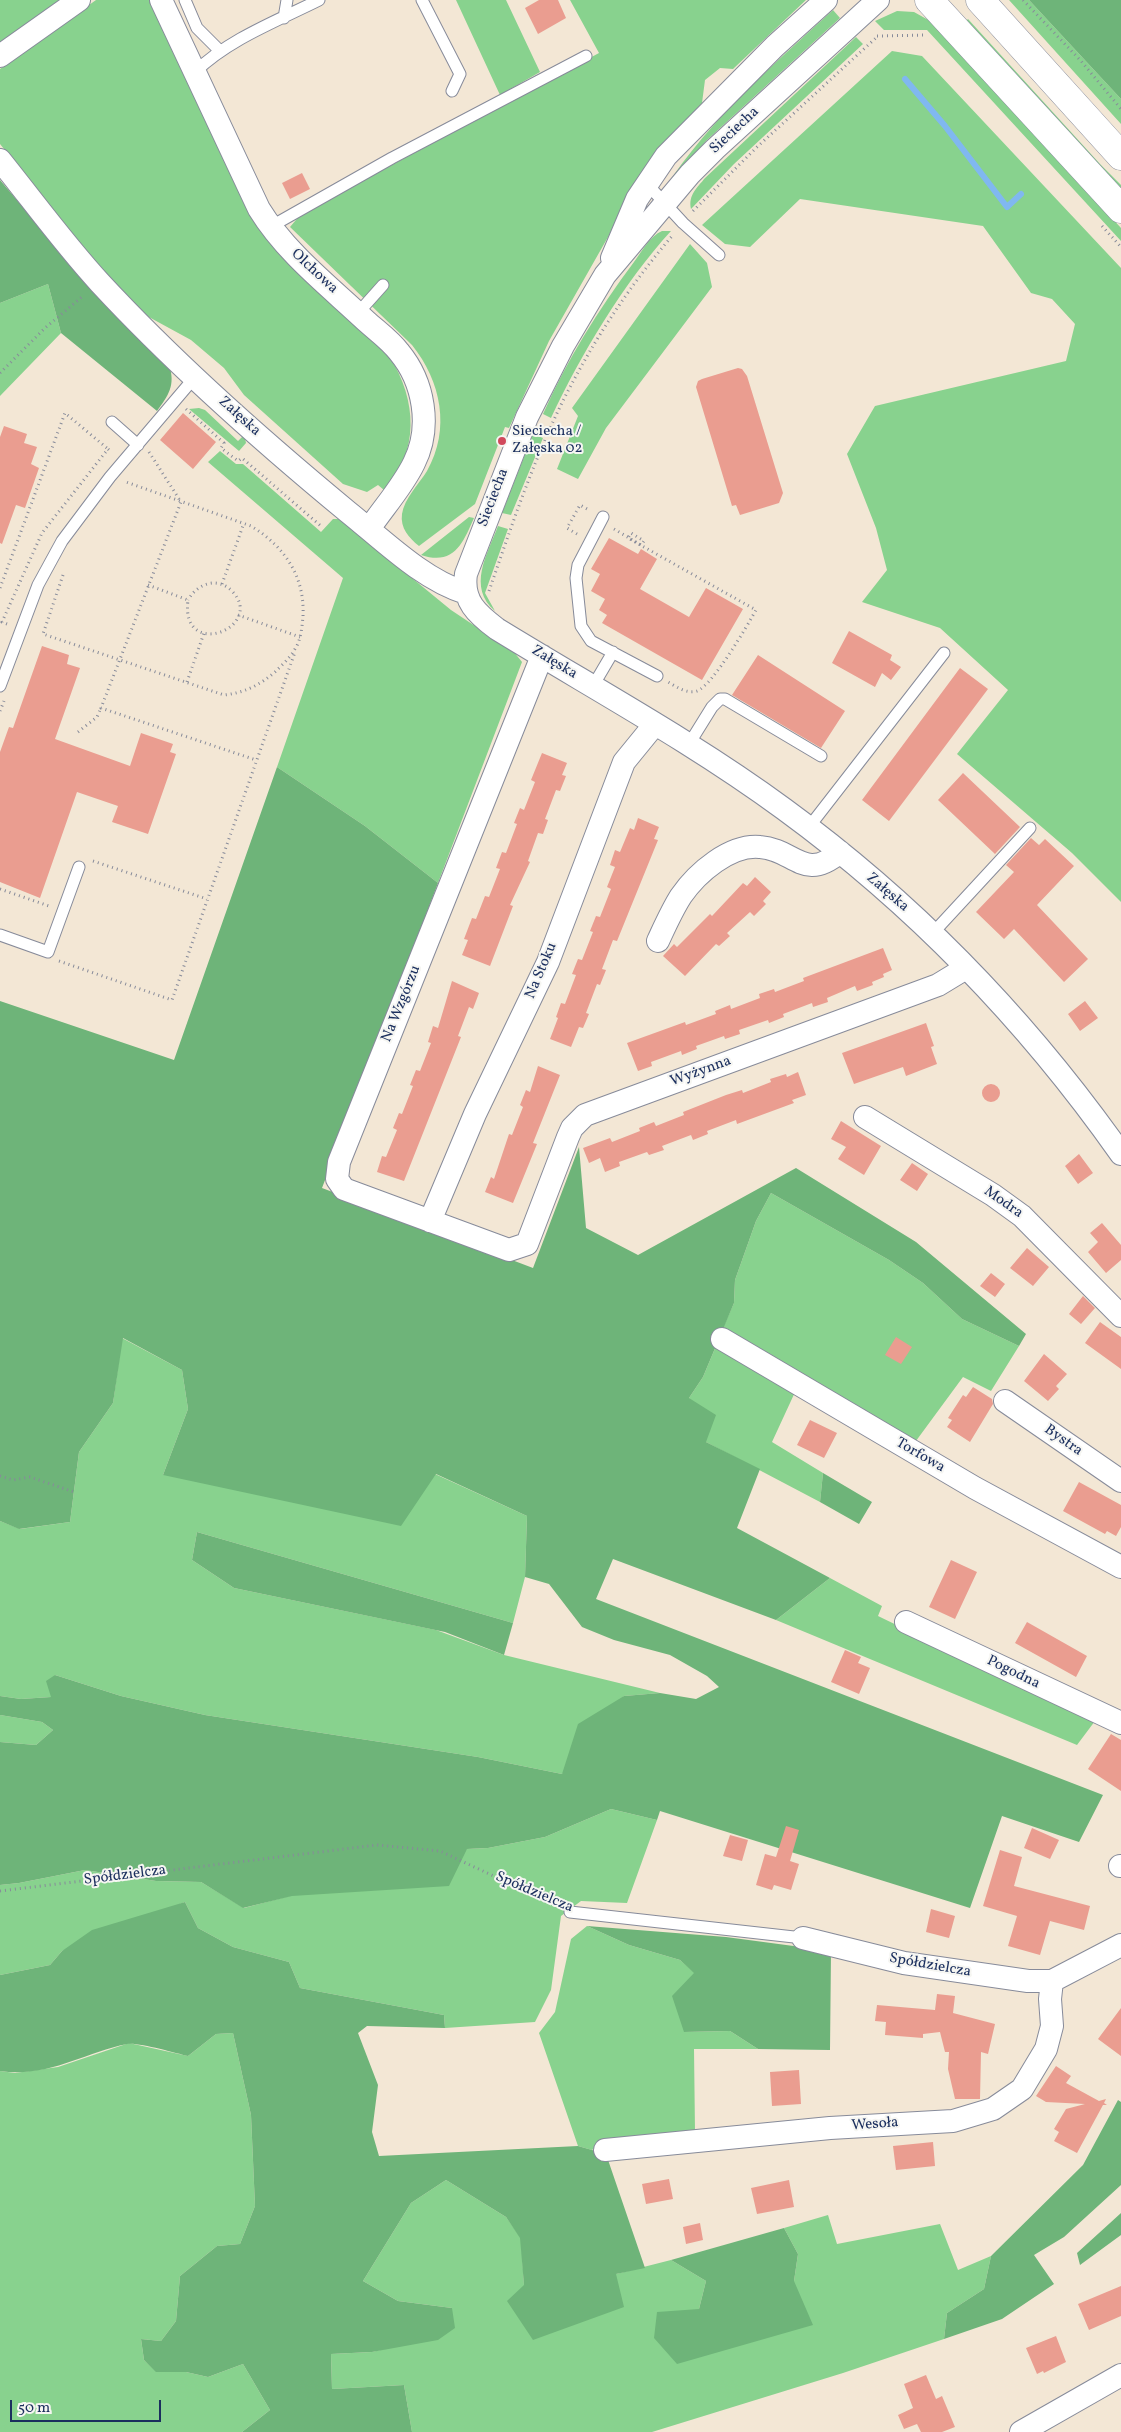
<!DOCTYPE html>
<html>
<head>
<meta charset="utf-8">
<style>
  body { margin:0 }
  #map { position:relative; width:1121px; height:2432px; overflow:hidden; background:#f3e7d5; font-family:Vollkorn,serif }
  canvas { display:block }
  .scale { position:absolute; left:10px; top:2400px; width:151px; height:22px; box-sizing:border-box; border:2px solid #1b2f5e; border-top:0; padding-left:6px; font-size:15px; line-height:18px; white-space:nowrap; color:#1b2f5e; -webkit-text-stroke:4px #f6f6f2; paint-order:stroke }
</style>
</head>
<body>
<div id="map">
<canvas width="1121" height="2432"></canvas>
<div class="scale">50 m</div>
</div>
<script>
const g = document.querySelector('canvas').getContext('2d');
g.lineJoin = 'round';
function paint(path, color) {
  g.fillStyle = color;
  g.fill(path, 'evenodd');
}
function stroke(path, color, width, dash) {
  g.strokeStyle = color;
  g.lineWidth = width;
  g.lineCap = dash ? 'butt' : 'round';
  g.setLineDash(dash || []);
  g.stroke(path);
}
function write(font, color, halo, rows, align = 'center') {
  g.font = font + ' Vollkorn,serif';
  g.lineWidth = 4;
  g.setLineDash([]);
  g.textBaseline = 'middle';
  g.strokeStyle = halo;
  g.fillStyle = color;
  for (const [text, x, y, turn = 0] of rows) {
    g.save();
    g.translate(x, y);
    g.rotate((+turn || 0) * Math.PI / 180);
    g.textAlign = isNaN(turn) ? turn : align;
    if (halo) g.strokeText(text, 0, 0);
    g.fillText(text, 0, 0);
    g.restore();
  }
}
paint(new Path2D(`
  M0 0H61L0 45Z
  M96 0H150L281 254 390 357C417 401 420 451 384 490L378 485 367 492 343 484 244 395 224 368 191 340 147 316 98 265 0 144V69Z
  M456 0H506L540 72 500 95Z
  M570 0H806L733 69 720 68 705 80 702 103 650 163 549 341 509 428 505 427 475 504 419 546C409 538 400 528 402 514 404 499 419 484 427 471 451 429 441 381 412 345L290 227 301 214 599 53Z
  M1009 0H1029L1121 99V124Z
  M833 10 840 18 707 140 665 188C710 119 773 65 833 10Z
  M897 11 914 12 932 22 1121 228V241L927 30H884L875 21Z
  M968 19 1101 165 1121 185V191L965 22Z
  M856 37 863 44 734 164 691 209C688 195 697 188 705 178Z
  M892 51 922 56 1121 268V902L1072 853 957 754 1008 690 940 628 862 602 887 570 876 528 847 454 875 406 1066 361 1075 324 1052 299 1031 293 983 226 800 199 750 247 725 244 702 225Z
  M662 231H671C624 282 580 356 551 418L543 414C567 360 598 310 634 262 642 251 650 236 662 231Z
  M690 244 707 263 712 287 606 428 578 479 557 469 578 416 572 408Z
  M48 284 61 333 0 396V303Z
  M199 408 205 410 238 441 243 436 245 438 246 443 239 451 189 409Z
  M533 434 543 438 511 515 502 513Z
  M220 451 236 464H243L321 532 333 519H340L451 610 514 652 522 662 438 883 365 826 277 767 343 578 208 462Z
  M469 517 474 518C463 543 454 566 421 555Z
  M498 526 508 529 485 593 495 611C467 587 487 555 498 526Z
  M771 1193 889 1260 923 1283 962 1319 1019 1346 991 1391 963 1377 913 1445 722 1330 734 1303 735 1280 756 1221Z
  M122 1338 182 1370 188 1409 163 1475 435 1474 527 1516 525 1577 513 1623 197 1532 192 1560 234 1588 436 1630 504 1655 660 1693 624 1696 562 1774 478 1757 205 1715 121 1696 55 1675 51 1697 21 1699 0 1696V1521L20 1529 70 1522 79 1452 113 1403Z
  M716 1346 796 1390 772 1442 823 1473 820 1502 706 1442 689 1398 703 1377Z
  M830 1578 882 1606 878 1616 1095 1721 1077 1745 776 1620Z
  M0 1715 42 1722 53 1730 36 1745 0 1742Z
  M611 1809 657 1820 627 1903 581 1901 561 1916 551 1990 535 2022 445 2028 444 2015 300 1988 289 1962 233 1947 198 1928 185 1902 62 1951 50 1965 0 1975V1885L19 1883 85 1870 156 1881 201 1882 244 1908 467 1849 488 1848 545 1837Z
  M587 1926 629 1945 680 1960 695 1973 684 2032 730 2031 758 2049H694L695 2132 604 2140 592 2150 578 2146 539 2033 555 2012 571 1939Z
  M233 2033 251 2115 255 2206 240 2244 217 2246 180 2276 176 2321 161 2341 141 2339 144 2360 157 2372H186L208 2377 243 2364 270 2410 242 2432H0V2071L15 2073 58 2067 129 2043 188 2056 216 2034Z
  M446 2180 506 2217 521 2238 524 2285 616 2274 671 2260 706 2281 699 2309 654 2338 794 2281 798 2254 784 2228 828 2215 837 2244 940 2224 958 2270 991 2256 984 2289 947 2313 944 2339 843 2373 652 2432H412L404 2385 332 2389 331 2354 372 2352 401 2345 452 2308 398 2301 363 2281 411 2203Z`), '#88d28e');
paint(new Path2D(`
  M1029 0H1121V99Z
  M0 180 85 281 169 365C176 385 168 396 157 411L61 333 48 284 0 303Z
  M277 767 365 826 438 883 322 1188 533 1268 579 1147 586 1228 638 1255 796 1168 916 1242 1026 1334 1019 1346 962 1319 923 1283 889 1260 771 1193 756 1221 735 1280 734 1303 703 1377 689 1398 716 1415 706 1442 760 1469 737 1528 830 1578 776 1620 613 1559 596 1599 1103 1795 1079 1842 1002 1816 970 1908 660 1811 657 1820 611 1809 545 1837 488 1848 467 1849 449 1886 292 1896 243 1908 201 1882 156 1881 85 1870 19 1883 0 1885V1742L36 1745 53 1730 42 1722 0 1715V1696L21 1699 51 1697 46 1681 55 1675 121 1696 205 1715 478 1757 562 1774 578 1724 624 1696 660 1693 696 1699 719 1687 707 1676 670 1655 614 1640 582 1627 549 1584 525 1577 527 1516 436 1474 401 1526 163 1475 188 1409 182 1370 123 1338 113 1403 79 1452 70 1522 19 1529 0 1521V1001L174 1060Z
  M823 1473 872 1502 859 1524 820 1502Z
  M197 1532 513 1623 504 1655 445 1632 234 1588 192 1560Z
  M185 1902 198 1928 233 1947 289 1962 300 1988 444 2015 445 2028 367 2026 358 2033 378 2085 372 2132 379 2156 578 2146 606 2154 645 2268 616 2274 624 2307 533 2340 507 2301 524 2285 520 2238 506 2217 446 2180 411 2203 363 2281 398 2301 452 2308 455 2328 438 2340 372 2352 331 2354 332 2389 404 2385 412 2432H242L270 2410 243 2364 208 2377 186 2372H156L144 2360 141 2339 161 2341 176 2321 180 2276 217 2246 240 2244 255 2206 251 2115 233 2033 216 2034 188 2056C175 2053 138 2042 127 2044 83 2053 48 2078 0 2071V1975L50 1965 62 1951 92 1930Z
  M587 1926 726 1937 831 1951 830 2050 758 2049 730 2031 684 2032 672 1996 694 1973 680 1960 629 1945Z
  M1118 2100 1121 2102V2185L1064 2237 1034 2255 1054 2284 1002 2319 944 2339 947 2313 984 2289 991 2256 1083 2165Z
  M1121 2213V2235L1080 2265 1077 2253Z
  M784 2228 798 2254 794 2281 813 2325 677 2364 654 2338 657 2312 699 2309 706 2281 671 2260Z`), '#6eb479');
stroke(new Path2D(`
  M905 79 945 126 1007 207 1021 194`), '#80b8f0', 6);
paint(new Path2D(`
  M539 0H558L566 18 538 34 525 8Z
  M302 173 310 189 290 199 282 183Z
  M738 368 742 369 747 376 783 493 779 503 740 515 736 505 732 506 696 387 698 381 702 379Z
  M183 413 216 442 193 469 160 440Z
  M4 426 27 434 24 443 37 447 31 464 39 468 25 508 16 505 2 544 0 543V437Z
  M609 538 638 554 641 549 657 559 640 589 689 617 706 588 743 609 702 680 602 623 607 615 599 610 605 599 591 591 600 574 591 569Z
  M849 631 892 655 890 660 901 667 891 680 882 673 875 687 832 663Z
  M42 646 69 655 67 664 80 668 55 739 130 766 141 733 173 744 170 752 176 754 148 834 112 822 118 806 77 792 40 898 0 882V752L9 727 13 728Z
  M758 655 845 711 821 748 732 695Z
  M960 668 988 689 889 821 862 800Z
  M542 753 567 763 562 775 566 776 560 791 556 790 545 819 548 820 543 834 538 833 528 861 530 862 510 905 513 906 490 966 462 955 468 940 464 939 472 918 476 919 485 896 489 897 500 869 496 868 502 852 506 853 517 824 514 823 520 808 524 810 535 782 531 780Z
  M963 773 1020 827 995 854 938 800Z
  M638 818 659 827 654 839 658 840 617 941 613 940 602 969 606 970 600 985 597 984 586 1013 589 1014 583 1028 579 1027 571 1047 550 1039 558 1018 556 1017 561 1003 565 1004 576 975 572 974 578 959 582 960 593 932 590 931 596 916 600 917 611 889 607 887 615 867 610 865 615 850 620 852 630 828 634 830Z
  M1031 838 1039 845 1045 839 1074 866 1037 905 1088 959 1064 982 1014 929 1004 939 976 912 1014 872 1006 865Z
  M755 877 771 892 763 901 766 904 754 916 750 912 727 933 730 936 719 946 716 944 685 976 663 956 674 944 677 947 710 914 712 916 743 883 747 886Z
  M883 948 892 970 883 974 884 977 872 982 873 985 857 991 855 986 827 998 828 1002 813 1007 812 1003 783 1014 784 1017 769 1023 768 1020 739 1030 740 1034 725 1039 724 1036 696 1046 697 1049 682 1055 681 1051 651 1062 652 1066 638 1071 627 1043 685 1022 686 1025 716 1014 715 1011 730 1005 731 1009 760 998 759 994 774 989 775 992 804 981 803 978Z
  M452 981 479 993 473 1009 469 1007 458 1036 461 1037 404 1181 377 1172 382 1156 386 1157 397 1130 393 1128 399 1113 402 1114 413 1086 410 1085 416 1070 420 1071 431 1043 428 1042 433 1026 438 1028Z
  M1085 1001 1098 1018 1080 1031 1068 1014Z
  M926 1023 934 1046 931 1047 937 1064 906 1076 903 1067 854 1084 842 1053Z
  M538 1066 560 1075 533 1143 537 1144 513 1203 485 1192 491 1177 494 1179 509 1134 512 1135 523 1107 520 1105 526 1090 530 1092Z
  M798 1072 806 1095 792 1100 794 1103 737 1124 736 1120 707 1131 708 1134 693 1140 691 1135 662 1146 664 1150 649 1155 647 1152 619 1162 620 1166 605 1172 600 1158 589 1163 583 1148 610 1138 612 1142 640 1131 639 1128 654 1122 656 1126 684 1115 683 1112 726 1095 742 1090 743 1093 771 1082 770 1079 786 1074 787 1077Z
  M982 1093a9 9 0 1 1 18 0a9 9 0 1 1-18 0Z
  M841 1121 881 1146 864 1175 838 1159 846 1147 831 1139Z
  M1079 1154 1093 1173 1078 1184 1065 1166Z
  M912 1163 928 1174 917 1191 900 1180Z
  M1102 1223 1121 1245V1260L1106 1273 1088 1252 1098 1242 1090 1233Z
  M1027 1248 1049 1267 1033 1286 1010 1268Z
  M991 1273 1005 1284 995 1297 980 1286Z
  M1083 1296 1095 1308 1081 1324 1069 1314Z
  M1100 1322 1121 1337V1369L1085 1343Z
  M896 1337 912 1347 901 1364 885 1355Z
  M1044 1354 1067 1374 1056 1386 1059 1389 1048 1401 1024 1381Z
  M973 1387 992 1399 993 1404 970 1442 947 1427 952 1420 948 1418 963 1395 966 1397Z
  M810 1420 837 1433 824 1458 797 1445Z
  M1079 1482 1121 1505V1527L1116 1536 1107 1531 1105 1534 1063 1511Z
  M951 1560 977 1572 955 1619 929 1607Z
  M1027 1622 1087 1656 1076 1677 1015 1643Z
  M845 1650 861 1657 858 1663 870 1668 859 1694 831 1682Z
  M1111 1734 1121 1740V1791L1088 1769Z
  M786 1826 799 1830 790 1861 799 1864 791 1890 774 1885 772 1890 756 1885 765 1854 776 1857Z
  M1032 1828 1059 1840 1050 1859 1024 1848Z
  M730 1835 748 1840 742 1861 723 1856Z
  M1000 1850 1022 1857 1014 1886 1090 1906 1084 1930 1050 1921 1040 1955 1008 1946 1017 1916 983 1906Z
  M931 1909 955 1916 949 1938 926 1932Z
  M937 1994 955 1996 953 2013 995 2024 988 2054 981 2052 980 2099H955L948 2069 949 2052H945L940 2032 923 2034V2038L885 2035 886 2022 875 2021 877 2005 935 2010Z
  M1121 2008V2056L1098 2039Z
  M1056 2066 1071 2076 1066 2083 1099 2101 1106 2099 1104 2103 1107 2105H1103L1077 2153 1054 2141 1059 2132 1054 2129 1066 2109 1085 2104 1046 2102 1036 2096Z
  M799 2070 801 2104 772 2106 770 2072Z
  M933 2142 935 2166 896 2170 893 2146Z
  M669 2179 673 2199 646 2204 642 2184Z
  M789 2180 794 2207 757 2214 751 2188Z
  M700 2223 703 2240 686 2244 683 2227Z
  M1121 2286V2316L1089 2330 1078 2304Z
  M1056 2336 1066 2362 1044 2373 1043 2371 1037 2374 1026 2348Z
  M926 2375 936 2399 942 2396 955 2427 942 2432H921L917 2424 904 2429 898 2415 913 2408 904 2384Z`), '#ea9d90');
const lane = new Path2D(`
  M185 0 197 28 220 51
  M422 0 460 74 452 91
  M284 18 287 0
  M195 72C229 39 277 21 319 0
  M647 184 683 223 719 255
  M270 227 392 158 586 56
  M358 313 383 285
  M112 422 138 445
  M603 517 578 565 576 578 581 626 591 641 657 676
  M0 686 38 585 62 541 110 477 195 377
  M593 686 613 652
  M689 744 712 707 720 699H725L821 756
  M809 827 944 653
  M932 934 1030 828
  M0 935 48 952 79 867
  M570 1912 803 1938`);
const street = new Path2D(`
  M161 0 259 209C286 253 329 286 366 321 377 331 390 340 399 352 424 382 432 427 414 463 403 486 384 507 369 529
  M878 0 715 149 690 174 605 275 563 346 527 417 466 574C462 601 477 614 497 629 593 688 693 742 784 809 914 904 1028 1022 1121 1154
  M0 56 79 0
  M0 160C33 201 65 245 100 283 176 365 262 441 348 512 383 540 423 580 466 593
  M612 258 637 199 666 156 775 46 826 0
  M542 656 339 1162 337 1179 344 1189 509 1250 527 1244 568 1137 572 1128 585 1115 938 985 966 968
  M658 941C665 926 672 910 681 896 697 873 730 844 760 847 794 849 804 883 840 852
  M865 1117 993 1195 1022 1216 1121 1316
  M430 1221 475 1114 548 962 624 762 655 724
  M722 1339 975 1488 1121 1567
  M1005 1401 1121 1481
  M906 1622 1121 1723
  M1120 1866H1121
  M803 1938 904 1963 1028 1981H1052L1121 1945
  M605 2150 830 2128 953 2121 993 2109 1022 2089 1046 2049 1052 2026 1050 1999 1052 1981
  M1021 2432 1121 2375`);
const primary = new Path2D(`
  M929 0 1121 209
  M980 0 1121 156`);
stroke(lane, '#878b9a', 13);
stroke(street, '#878b9a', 24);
stroke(primary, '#878b9a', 29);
stroke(new Path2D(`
  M1023 0 1081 61 1121 109
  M877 36 927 35
  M693 211 756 148 878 36
  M1102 226 1121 247
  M0 373 45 328 83 296
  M186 409 224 443 221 448 238 461 242 458 322 527
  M149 452 181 502 101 708 256 760
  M614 529 641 545 644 541 631 533 628 538 756 610C747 626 713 685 697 691 686 694 677 687 668 682
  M577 534 567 528 580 505 589 510
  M63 575 43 634 224 695C244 693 260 685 275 672 282 665 290 658 295 649 301 640 302 627 303 616 305 576 284 546 251 526L126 482
  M222 584 244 523
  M148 585 188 600C180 661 265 628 233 592 218 576 198 583 188 600
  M0 588 65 413 108 449
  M489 591C514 519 539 443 576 376 603 326 636 278 673 235
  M238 615 300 637
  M7 624 2 622 42 533 108 449 111 452
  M187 682 204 633
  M0 711 4 701
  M78 732 97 717 101 708
  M93 861 207 899
  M0 889 49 906
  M59 961 172 1000 295 652
  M0 1476 13 1480 30 1477 74 1492
  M0 1891 377 1845 440 1851 558 1906`), '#878b9a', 3, [1, 4]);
stroke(lane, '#fff', 11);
stroke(street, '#fff', 22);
stroke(primary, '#fff', 28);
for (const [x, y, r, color] of [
  [502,441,5,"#d1495b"]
]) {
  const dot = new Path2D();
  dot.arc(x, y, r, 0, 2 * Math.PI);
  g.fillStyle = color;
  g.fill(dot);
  stroke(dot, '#f6f6f2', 2);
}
write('15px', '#1b2f5e', '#f6f6f2', [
  ["Sieciecha",735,131,-43],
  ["Olchowa",314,272,43],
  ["Załęska",239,417,42],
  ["Sieciecha",494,498,-69],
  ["Załęska",554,663,31],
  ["Załęska",887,893,41],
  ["Na Stoku",542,971,-67],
  ["Na Wzgórzu",402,1004,-68],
  ["Wyżynna",701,1072,-20],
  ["Modra",1003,1203,35],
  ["Bystra",1063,1441,35],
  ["Torfowa",920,1456,30],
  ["Pogodna",1013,1673,26],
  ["Spółdzielcza",125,1876,-7],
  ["Spółdzielcza",534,1893,23],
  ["Spółdzielcza",930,1966,10],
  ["Wesoła",875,2125,-4]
]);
write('15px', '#1b2f5e', '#f6f6f2', [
  ["Sieciecha /",512,432],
  ["Załęska 02",512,449]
], 'left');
</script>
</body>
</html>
